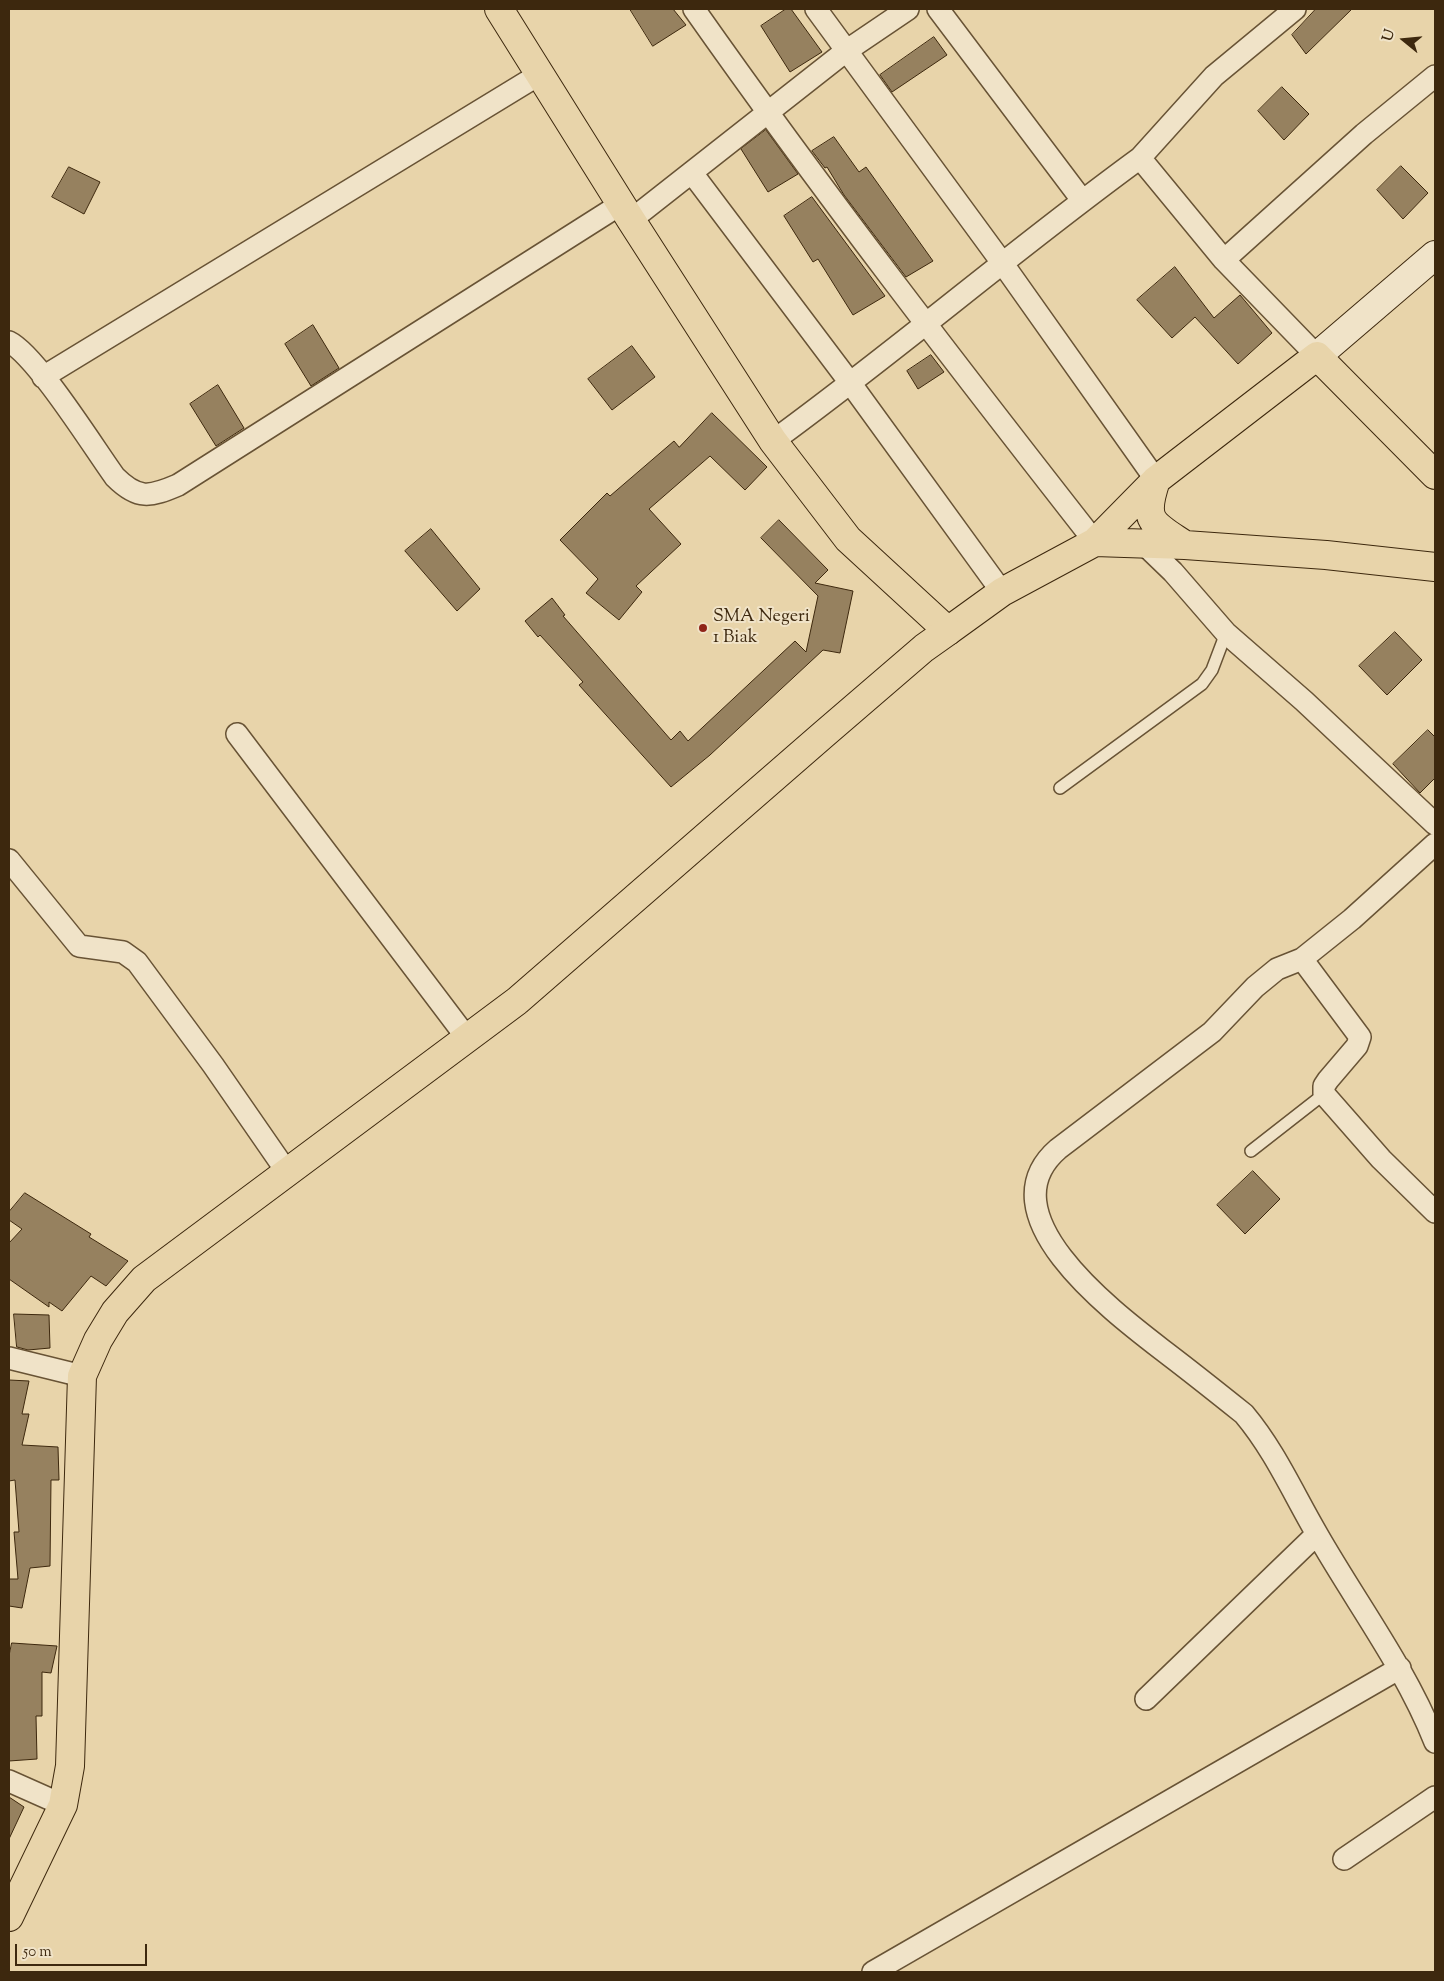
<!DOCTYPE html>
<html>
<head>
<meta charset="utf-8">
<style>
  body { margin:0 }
  #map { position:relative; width:1444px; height:1981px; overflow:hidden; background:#e8d4aa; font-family:"Sorts Mill Goudy",serif }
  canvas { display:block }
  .frame { position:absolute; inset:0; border:10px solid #3d280e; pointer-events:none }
  .north { position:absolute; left:1379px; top:15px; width:50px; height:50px; -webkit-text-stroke:4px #f0e3c8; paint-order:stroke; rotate:287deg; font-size:14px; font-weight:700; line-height:20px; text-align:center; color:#3d280e }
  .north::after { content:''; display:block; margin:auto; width:18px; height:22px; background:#3d280e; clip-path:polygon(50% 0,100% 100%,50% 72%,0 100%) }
  .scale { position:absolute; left:15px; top:1944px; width:132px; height:22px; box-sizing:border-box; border:2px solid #3d280e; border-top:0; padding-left:6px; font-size:15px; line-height:18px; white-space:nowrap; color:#3d280e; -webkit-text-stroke:4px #f0e3c8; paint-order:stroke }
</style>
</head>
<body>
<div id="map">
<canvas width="1444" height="1981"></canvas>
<div class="frame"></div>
<div class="north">U</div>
<div class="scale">50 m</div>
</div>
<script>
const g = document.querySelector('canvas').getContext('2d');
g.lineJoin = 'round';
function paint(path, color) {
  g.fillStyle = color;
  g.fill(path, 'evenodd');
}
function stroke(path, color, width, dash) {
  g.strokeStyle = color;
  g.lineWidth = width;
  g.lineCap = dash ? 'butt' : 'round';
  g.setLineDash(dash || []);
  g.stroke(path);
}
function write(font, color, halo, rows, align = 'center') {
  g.font = font + ' "Sorts Mill Goudy",serif';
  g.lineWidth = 4;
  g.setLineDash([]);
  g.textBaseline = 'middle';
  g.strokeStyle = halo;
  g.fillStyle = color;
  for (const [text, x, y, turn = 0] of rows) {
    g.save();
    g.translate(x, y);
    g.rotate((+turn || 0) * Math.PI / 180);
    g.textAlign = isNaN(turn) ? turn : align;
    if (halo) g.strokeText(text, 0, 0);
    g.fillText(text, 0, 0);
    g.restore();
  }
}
const building = new Path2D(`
  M630 9H673L686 25 653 46Z
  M786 9H791L822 52 790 72 761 26Z
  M1316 9H1352L1306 54 1292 35Z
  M934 37 947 55 892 92 880 75Z
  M1282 87 1309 114 1284 140 1258 111Z
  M766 130 798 174 768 192 741 149Z
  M834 137 859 172 866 167 933 261 906 277 844 195 827 167 825 168 812 151Z
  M1401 166 1428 193 1403 219 1377 190Z
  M69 167 100 182 84 214 52 197Z
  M812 197 885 296 853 315 818 259 813 262 784 216Z
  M1175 267 1214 318 1240 295 1272 333 1238 364 1195 317 1172 338 1137 300Z
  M313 325 339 368 311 386 285 344Z
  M632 346 655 377 612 410 588 379Z
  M931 355 944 372 918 389 907 371Z
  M218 385 244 428 216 446 190 404Z
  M712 413 767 467 745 490 710 456 649 509 681 544 636 586 642 592 619 620 586 593 598 579 560 540 607 493 610 496 674 441 679 447Z
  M779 520 828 570 815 583 853 591 840 653 823 650 710 755 671 787 579 685 583 682 540 635 538 637 525 621 552 598 565 615 563 616 671 740 680 731 688 741 795 641 806 652 818 596 761 538Z
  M431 529 480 589 457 611 405 551Z
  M1395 632 1422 660 1387 695 1359 666Z
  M1428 730 1435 737V778L1420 793 1393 764Z
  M1253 1171 1280 1199 1245 1234 1217 1205Z
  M25 1193 91 1234 89 1237 128 1261 106 1286 91 1276 62 1311 49 1302V1307L9 1279V1243L22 1229 9 1220V1212Z
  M14 1314 49 1315 50 1348 28 1350 17 1347Z
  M9 1380 29 1381 22 1414H29L22 1445 58 1447 59 1480H51L50 1566 30 1568 22 1608 9 1606V1579H18L14 1532H19L15 1480 9 1481Z
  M12 1643 57 1646 51 1673 42 1672V1716H36L37 1759 9 1761V1656Z
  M9 1797 24 1807 9 1839Z`);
paint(building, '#96815f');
stroke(building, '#3d280e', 1);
const lane = new Path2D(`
  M1060 788 1202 684 1212 670 1226 633
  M1251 1151 1324 1094`);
const street = new Path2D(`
  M694 9C822 191 958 367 1095 542
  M816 9 1003 264 1156 480
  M938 9 1082 200
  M1140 158 1214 76 1295 9
  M692 173 851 384 1002 592
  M631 220 846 51 908 9
  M1224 260 1364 134 1435 76
  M9 342C36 355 94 448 115 477 138 500 150 497 178 485L621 204
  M43 377 540 74
  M773 441C898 350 1015 249 1140 158L1224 260 1317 356
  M1145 545 1173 572 1226 633 1304 701 1435 824
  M237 734 467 1038
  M1435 844 1352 919 1302 959 1277 969 1255 987 1212 1032 1058 1149C981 1216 1120 1317 1169 1355 1194 1374 1219 1394 1244 1414 1275 1451 1293 1493 1317 1534 1357 1604 1405 1667 1435 1742
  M9 860 79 946 123 952 137 962 213 1065 287 1172
  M1302 959 1360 1037 1357 1046 1328 1080 1324 1086V1094L1381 1159 1435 1212
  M9 1358 82 1376
  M1146 1699 1317 1534
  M9 1781 63 1805
  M1344 1859 1435 1797
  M873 1972 1400 1668`);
const secondary = new Path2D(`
  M1317 356 1435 255`);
const primary = new Path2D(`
  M499 9 631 220 773 441 848 539 948 631 1002 592 1095 542 1156 480 1317 356 1435 475
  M1156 480C1142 522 1152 523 1185 545
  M1095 542 1185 545 1326 555 1435 567`);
const highway = new Path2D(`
  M9 1917 63 1805 70 1766 82 1376 98 1340 115 1312 144 1279 517 1001 824 734 924 648 948 631`);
stroke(lane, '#685335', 14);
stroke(street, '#685335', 24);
stroke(secondary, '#3d280e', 30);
stroke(primary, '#3d280e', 30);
stroke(highway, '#3d280e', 30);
stroke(lane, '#f0e3c8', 11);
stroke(street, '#f0e3c8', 21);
stroke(secondary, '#f0e3c8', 28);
stroke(primary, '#e8d4aa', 28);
stroke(highway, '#e8d4aa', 28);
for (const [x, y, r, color] of [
  [703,628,5,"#8f2418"]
]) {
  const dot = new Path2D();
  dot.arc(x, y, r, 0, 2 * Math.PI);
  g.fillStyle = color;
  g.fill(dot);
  stroke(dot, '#f0e3c8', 2);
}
write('18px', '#3d280e', '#f0e3c8', [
  ["SMA Negeri",713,618],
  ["1 Biak",713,639]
], 'left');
</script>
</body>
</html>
